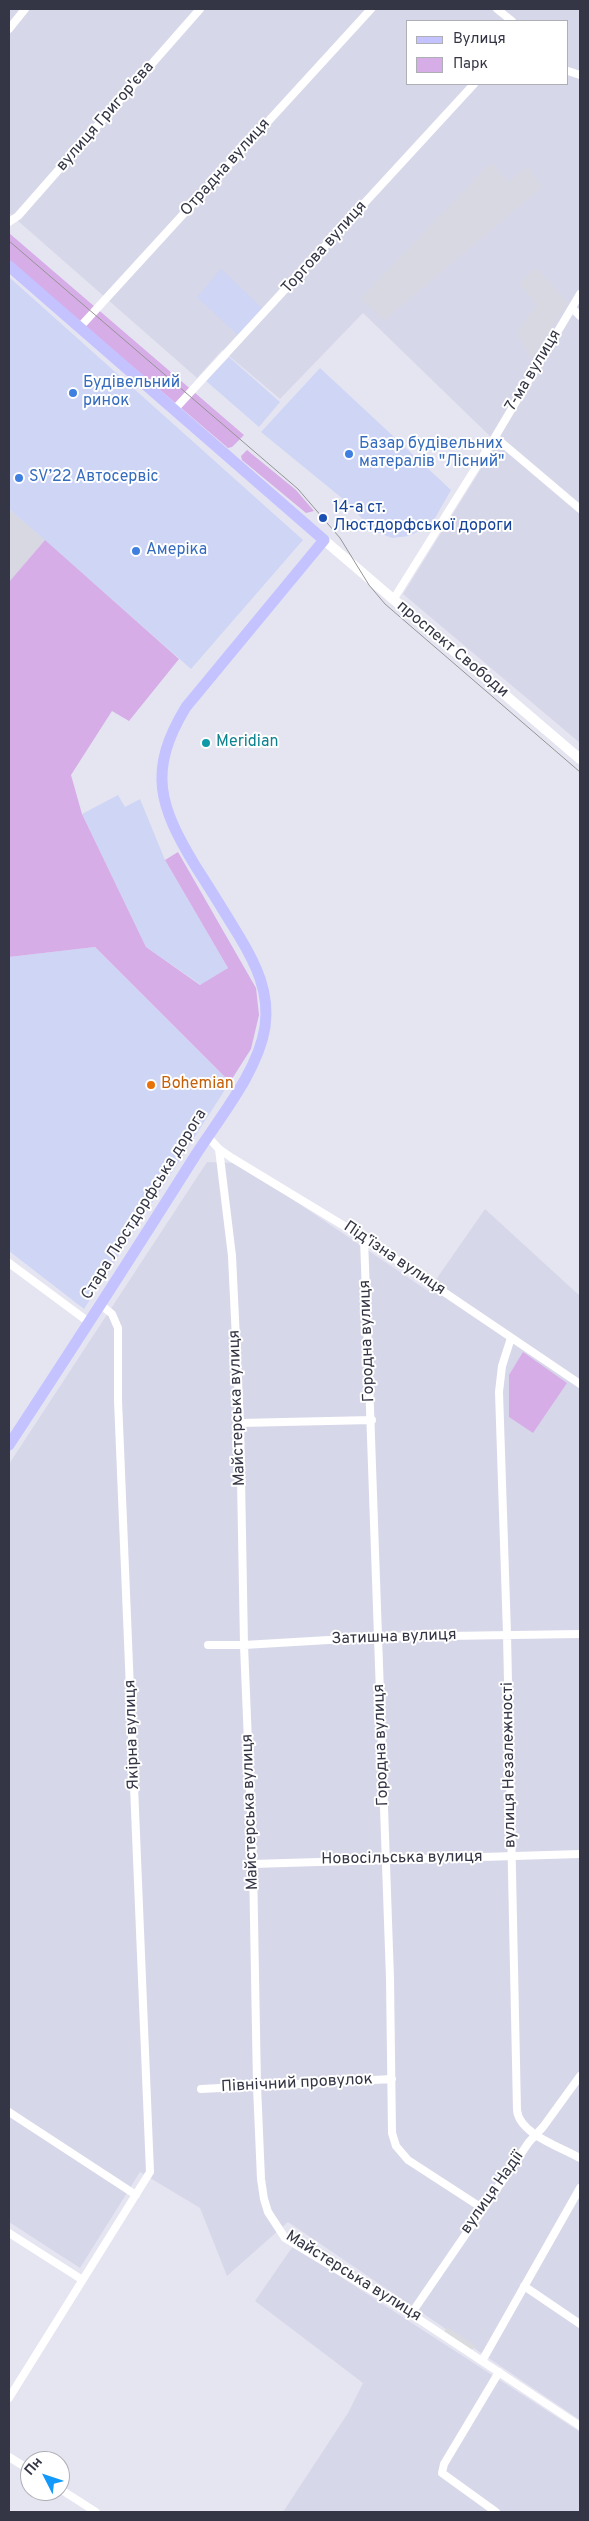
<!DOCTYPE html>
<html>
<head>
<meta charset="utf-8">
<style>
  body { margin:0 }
  #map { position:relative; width:589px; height:2521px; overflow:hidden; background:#e5e5f2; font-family:Overpass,sans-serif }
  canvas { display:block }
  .frame { position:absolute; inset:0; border:10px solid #343645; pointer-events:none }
  .legend { position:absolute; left:406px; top:20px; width:162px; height:65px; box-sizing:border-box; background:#fff; border:1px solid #aeafb5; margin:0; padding:6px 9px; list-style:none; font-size:15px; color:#343645 }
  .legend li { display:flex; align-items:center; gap:10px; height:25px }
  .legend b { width:25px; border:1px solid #aeafb5 }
  .north { position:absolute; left:20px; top:2451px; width:50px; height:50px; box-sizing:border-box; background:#fff; border:1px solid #aeafb5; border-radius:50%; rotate:311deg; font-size:14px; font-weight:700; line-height:20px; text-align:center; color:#343645 }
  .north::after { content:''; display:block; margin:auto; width:18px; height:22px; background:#1399fa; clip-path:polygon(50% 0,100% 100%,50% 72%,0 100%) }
</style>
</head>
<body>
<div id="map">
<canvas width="589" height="2521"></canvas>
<div class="frame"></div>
<ul class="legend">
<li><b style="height:6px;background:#c4c2ff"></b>Вулиця</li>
<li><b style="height:14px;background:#d7ade7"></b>Парк</li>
</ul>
<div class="north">Пн</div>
</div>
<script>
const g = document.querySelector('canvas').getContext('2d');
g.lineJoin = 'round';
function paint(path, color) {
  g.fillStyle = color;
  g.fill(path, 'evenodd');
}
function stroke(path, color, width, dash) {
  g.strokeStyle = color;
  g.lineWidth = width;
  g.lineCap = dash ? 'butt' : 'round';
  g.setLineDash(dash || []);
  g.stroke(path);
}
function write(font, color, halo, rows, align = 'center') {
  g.font = font + ' Overpass,sans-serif';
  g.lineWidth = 4;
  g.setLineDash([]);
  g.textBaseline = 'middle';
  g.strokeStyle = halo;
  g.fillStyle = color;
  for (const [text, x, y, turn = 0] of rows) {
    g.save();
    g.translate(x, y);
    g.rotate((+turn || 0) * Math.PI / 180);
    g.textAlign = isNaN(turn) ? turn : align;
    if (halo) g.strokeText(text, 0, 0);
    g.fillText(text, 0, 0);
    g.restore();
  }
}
paint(new Path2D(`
  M9 9H580V743L403 594 497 443 363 313 280 399 222 350 197 378 9 213ZM408 21H568V84H408Z
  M207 1162 239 1163 428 1291 485 1209 580 1296V2420L288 2222 227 2276 200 2208 140 2172 80 2268 9 2222V1464Z
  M293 2246 580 2432V2512H283L348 2413 363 2383 255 2301Z`), '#d7d7ea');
paint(new Path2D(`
  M221 269 262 308 239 336 197 297Z
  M9 277 303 540 191 669 9 509Z
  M229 357 280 402 259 427 206 381Z
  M320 368 451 490 431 525 409 536 392 538 374 531 343 499 261 432Z
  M118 795 125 807 140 799 165 860 228 968 201 985 146 947 82 814Z
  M95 947 230 1082 84 1309 9 1251V957Z`), '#cfd5f5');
paint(new Path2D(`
  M491 163 508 182 528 167 542 187 384 320 361 298Z
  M536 268 568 303 532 359 517 333 537 305 519 283Z
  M9 509 45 540 9 582Z`), '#d7d8e1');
paint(new Path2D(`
  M9 233 244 435 232 447 228 448 9 261Z
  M247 450 296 490 314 511 306 513 242 460 241 456Z
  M45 540 179 659 129 721 112 711 71 775 82 814 146 947 200 985 228 968 165 860 178 852 256 988 259 1015 251 1049 230 1082 95 947 9 957V582Z
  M523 1352 567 1383 533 1433 509 1417V1375Z`), '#d7ade7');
paint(new Path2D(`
  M447 2327 477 2347 470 2350 444 2332Z`), '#dadbe0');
stroke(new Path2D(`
  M497 9 512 21
  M9 29 25 9
  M568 71 580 75
  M9 222 18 216 200 9
  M572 308 580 316
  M80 327 371 9
  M174 410 474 84
  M495 437 580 509
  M393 600 495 437 580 294
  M207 1136 219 1149 232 1158 364 1238 580 1384
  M219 1149 232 1256 240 1423 244 1645 253 1864 257 2086 261 2179 264 2199 268 2212 285 2238 411 2314 580 2426
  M364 1238 390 1978 392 2133 396 2146 408 2160 482 2208
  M9 1263 90 1323
  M511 1338 502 1366 499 1392 507 1634 517 2110C519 2134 561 2147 580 2158
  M240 1423 372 1420
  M208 1645H244L379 1637 580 1634
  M253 1864 580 1854
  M201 2089 392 2079
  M9 2112 136 2195
  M9 2233 81 2279
  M524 2286 580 2324
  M411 2314 529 2142 543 2127 580 2076
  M482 2361 580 2188
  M9 2398 150 2172 118 1400V1328L112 1314 101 1305
  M9 2457 30 2470
  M60 2489 96 2512
  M496 2512 442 2473 444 2464 499 2372`), '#fff', 8);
stroke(new Path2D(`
  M324 540 580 759`), '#fff', 10);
stroke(new Path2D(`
  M9 266 324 540 186 707C147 771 159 806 196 867 211 890 225 913 239 936 256 964 270 993 265 1027 258 1072 219 1118 195 1156 134 1253 72 1349 9 1445`), '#c4c2ff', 11);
stroke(new Path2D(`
  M9 241 298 489 340 538 369 585 385 604 580 772`), '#949494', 1);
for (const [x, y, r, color] of [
  [73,393,5,"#3f7fe0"],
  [349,454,5,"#3f7fe0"],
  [19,478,5,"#3f7fe0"],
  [323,518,5,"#1a4fb4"],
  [136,551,5,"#3f7fe0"],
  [206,743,5,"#0f9aa8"],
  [151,1085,5,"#e8710a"]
]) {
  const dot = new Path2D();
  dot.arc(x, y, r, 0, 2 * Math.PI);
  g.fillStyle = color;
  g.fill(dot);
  stroke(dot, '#fff', 2);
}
write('16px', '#343645', '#fff', [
  ["вулиця Григор'єва",106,117,-49],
  ["Отрадна вулиця",226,168,-48],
  ["Торгова вулиця",325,248,-48],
  ["7-ма вулиця",534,371,-59],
  ["проспект Свободи",452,650,40],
  ["Стара Люстдорфська дорога",145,1205,-58],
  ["Підʼїзна вулиця",394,1259,34],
  ["Городна вулиця",368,1341,-92],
  ["Майстерська вулиця",238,1408,-92],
  ["Затишна вулиця",394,1638,-2],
  ["Якірна вулиця",133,1735,-92],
  ["Городна вулиця",382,1745,-92],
  ["вулиця Незалежності",510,1765,-91],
  ["Майстерська вулиця",251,1812,-92],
  ["Новосільська вулиця",402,1859,-1],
  ["Північний провулок",297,2084,-3],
  ["вулиця Надії",493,2193,-55],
  ["Майстерська вулиця",353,2277,32]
]);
write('16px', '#366cbe', '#fff', [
  ["Будівельний",83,384],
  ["ринок",83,402],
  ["Базар будівельних",359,445],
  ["матералів \"Лісний\"",359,463],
  ["SV’22 Автосервіс",29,478],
  ["Амеріка",146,551]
], 'left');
write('16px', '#164399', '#fff', [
  ["14-а ст.",333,509],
  ["Люстдорфської дороги",333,527]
], 'left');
write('16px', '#0d838f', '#fff', [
  ["Meridian",216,743]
], 'left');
write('16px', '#c56008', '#fff', [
  ["Bohemian",161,1085]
], 'left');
</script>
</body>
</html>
